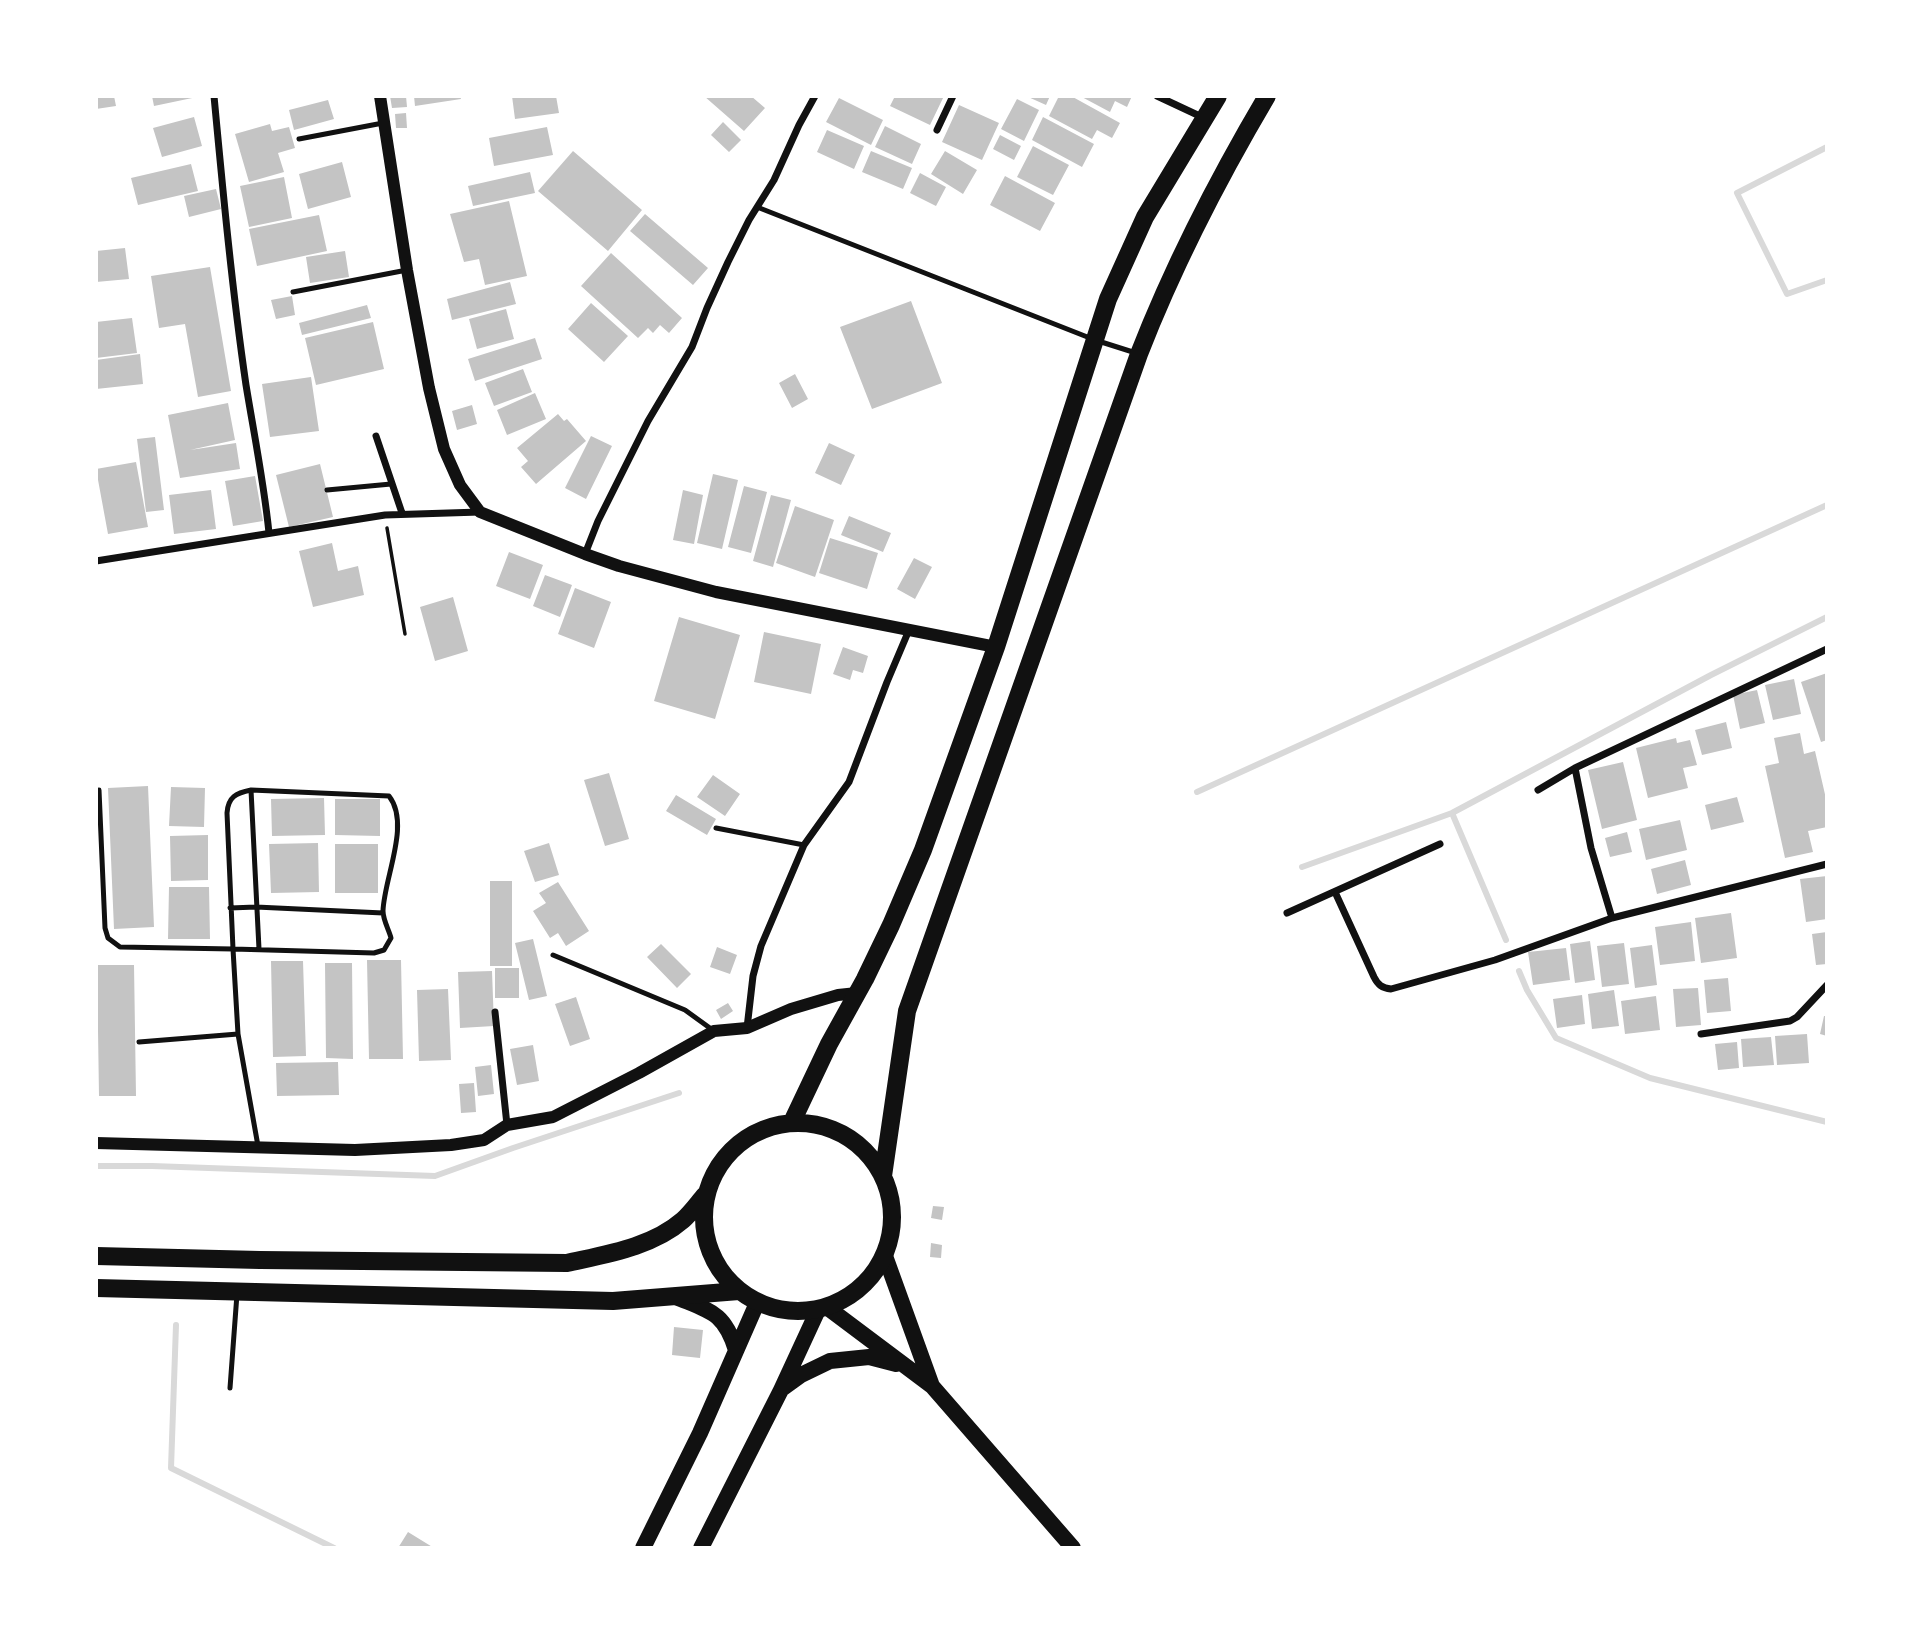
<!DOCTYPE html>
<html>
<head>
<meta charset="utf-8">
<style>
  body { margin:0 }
  #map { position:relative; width:1923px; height:1644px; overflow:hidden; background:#fff; font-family:Overpass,sans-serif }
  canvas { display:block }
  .frame { position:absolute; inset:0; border:98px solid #fff; pointer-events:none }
</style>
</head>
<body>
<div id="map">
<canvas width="1923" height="1644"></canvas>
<div class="frame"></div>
</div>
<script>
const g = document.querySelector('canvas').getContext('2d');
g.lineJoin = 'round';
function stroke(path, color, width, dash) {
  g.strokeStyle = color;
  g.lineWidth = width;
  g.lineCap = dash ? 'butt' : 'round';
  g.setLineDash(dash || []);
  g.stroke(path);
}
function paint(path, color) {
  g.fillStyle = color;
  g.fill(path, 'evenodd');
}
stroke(new Path2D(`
  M1827 147 1737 193 1787 294 1827 280
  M1197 792 1827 505
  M1452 813 1506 940
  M1302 867 1452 813 1711 675 1827 617
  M1519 971 1527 990 1556 1038 1650 1078 1827 1122
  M96 1166H152L435 1176 513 1148 679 1093
  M176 1325 171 1468 334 1548`), '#d9d9d9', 6);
paint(new Path2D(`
  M96 96H114L116 106 96 109Z
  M152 96H196L197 97 154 106Z
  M390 96H406L407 107 392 108Z
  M414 96H460L461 99 415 106Z
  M512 96H556L559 113 515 119Z
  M704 96H751L765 108 744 131Z
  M895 96H944L930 125 890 106Z
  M1026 96H1050L1046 105Z
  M1059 96H1071L1120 123 1112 138 1097 130 1092 139 1049 116Z
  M1080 96H1132L1127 107 1115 101 1110 112Z
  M839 98 883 120 871 145 826 122Z
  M1017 99 1039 110 1024 141 1001 129Z
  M328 100 334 119 294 130 289 110Z
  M959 105 999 123 982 160 942 142Z
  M406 113 407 128H396L395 114Z
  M194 117 202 146 162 157 153 128Z
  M1043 117 1094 144 1082 167 1032 140Z
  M723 122 741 140 729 152 711 135Z
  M270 124 272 131 289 127 295 148 278 153 284 172 249 182 235 134Z
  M885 126 921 144 912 164 875 147Z
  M547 127 553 155 494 166 489 138Z
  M827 130 864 146 854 169 817 152Z
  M1000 135 1021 146 1014 160 993 149Z
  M1033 146 1069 165 1053 195 1017 177Z
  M573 151 642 210 608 251 538 191Z
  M871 151 912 168 903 189 862 172Z
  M945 151 977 170 963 194 931 174Z
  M342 162 351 197 308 209 299 174Z
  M191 164 198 191 138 205 131 178Z
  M530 172 535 193 473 206 468 186Z
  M920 173 946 187 936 206 910 193Z
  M1005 176 1055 203 1040 231 990 205Z
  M284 177 292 218 249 227 240 186Z
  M216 189 221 209 189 217 184 196Z
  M509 201 527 276 485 285 479 259 464 262 450 214Z
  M645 214 708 268 693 285 630 231Z
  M319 215 327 251 257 266 249 229Z
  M125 248 129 279 96 282V251Z
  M345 251 349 277 310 283 306 257Z
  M611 253 682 318 669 333 660 325 653 333 648 328 638 338 581 286Z
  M210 267 231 391 198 397 185 324 159 328 151 276Z
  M510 282 516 304 452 320 447 299Z
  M292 296 295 315 276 319 271 300Z
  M911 301 942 383 872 409 840 327Z
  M591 303 628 336 604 362 568 329Z
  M367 305 371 318 302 335 299 323Z
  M506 309 514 339 477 349 469 319Z
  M132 318 137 353 96 358V322Z
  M373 322 384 369 316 385 305 338Z
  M535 338 542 359 475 381 468 359Z
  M140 354 143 384 96 389V360Z
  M523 369 532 392 494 406 485 383Z
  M795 374 808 399 792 408 779 383Z
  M311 377 319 431 270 437 262 384Z
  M535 393 546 419 507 435 497 410Z
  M228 403 235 440 190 450 236 443 240 469 180 478 168 415Z
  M472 405 477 424 457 430 452 411Z
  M558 414 564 421 567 419 586 441 536 484 521 467 528 461 517 448Z
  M591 436 612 446 586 499 565 488Z
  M155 437 164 510 146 512 137 439Z
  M829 443 855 455 841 485 815 473Z
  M136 462 148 527 108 534 96 469Z
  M320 464 333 517 289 527 276 475Z
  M713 474 738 480 722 549 697 543Z
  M255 476 263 521 233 526 225 481Z
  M744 486 767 492 751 553 728 547Z
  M211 490 216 529 174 534 169 495Z
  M683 490 703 495 694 544 673 540Z
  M771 495 791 500 773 567 753 561Z
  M795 506 834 520 815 577 776 563Z
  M849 516 891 533 883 552 841 535Z
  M830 538 878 553 867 589 819 573Z
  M332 543 338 571 358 566 364 595 313 607 299 551Z
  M509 552 543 565 530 599 496 586Z
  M914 558 932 567 915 599 897 589Z
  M545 575 572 585 560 617 533 606Z
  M575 588 611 602 594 648 558 634Z
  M453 597 468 651 435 661 420 607Z
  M679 617 740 635 715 719 654 701Z
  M764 632 821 644 811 694 754 682Z
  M843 647 868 656 863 673 853 670 850 680 833 674Z
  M1827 673V740L1821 742 1801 682Z
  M1794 679 1801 714 1773 720 1765 685Z
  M1757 690 1765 723 1740 729 1733 695Z
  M1726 722 1732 748 1702 755 1695 730Z
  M1800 733 1804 754 1815 751 1827 803V827L1808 831 1813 852 1785 858 1765 766 1779 763 1774 738Z
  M1676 738 1677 743 1690 740 1697 765 1683 768 1688 788 1648 798 1636 748Z
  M1623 762 1637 820 1602 829 1588 770Z
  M609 773 629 839 605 846 584 780Z
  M713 775 740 794 725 816 697 797Z
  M148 786 154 927 114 929 108 788Z
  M171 787 205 788 204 827 169 826Z
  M676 795 716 819 707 835 666 811Z
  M1737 797 1744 822 1711 830 1705 805Z
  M324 798 325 835 272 836 271 799Z
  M335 799H380V836L335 835Z
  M1680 820 1687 850 1646 860 1639 829Z
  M1627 832 1632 852 1610 857 1605 838Z
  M208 835V880L171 881 170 836Z
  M318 843 319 892 271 893 269 844Z
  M549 843 559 875 535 882 524 851Z
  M335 844H378V893H335Z
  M1685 860 1691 885 1657 894 1651 869Z
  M1827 876V919L1806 922 1800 879Z
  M490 881H512V966H490Z
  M558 882 589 931 566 946 558 933 550 938 533 911 546 903 539 893Z
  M169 887H209L210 939H168Z
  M1731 913 1737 958 1701 963 1695 918Z
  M1691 922 1695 961 1660 965 1655 927Z
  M1827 932V964L1816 965 1812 934Z
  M533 939 547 996 529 1000 515 943Z
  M1590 941 1595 980 1575 983 1570 944Z
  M1624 943 1629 984 1602 987 1597 946Z
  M661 944 691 974 677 988 647 957Z
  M1652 945 1657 985 1635 988 1630 948Z
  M717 947 737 955 730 974 710 967Z
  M1566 948 1570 980 1533 985 1528 952Z
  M367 960H401L403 1059H369Z
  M271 961H303L306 1056 273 1057Z
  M325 963H352L353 1059 326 1058Z
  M97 965H134L136 1096H99Z
  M495 968H519V998H495Z
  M492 971 494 1026 460 1028 458 972Z
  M1728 978 1731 1011 1707 1013 1704 980Z
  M1698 988 1701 1025 1676 1027 1673 989Z
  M448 989 451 1060 419 1061 417 990Z
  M1614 990 1619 1026 1592 1029 1588 994Z
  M1582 995 1585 1024 1557 1028 1553 999Z
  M1656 996 1660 1030 1625 1034 1621 1001Z
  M576 997 590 1039 570 1046 555 1004Z
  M728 1003 733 1011 721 1019 716 1010Z
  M1824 1016H1827V1036L1820 1034Z
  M1807 1034 1809 1063 1777 1065 1775 1036Z
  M1771 1037 1774 1065 1743 1067 1741 1039Z
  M1737 1042 1739 1068 1718 1070 1715 1044Z
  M533 1045 539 1081 517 1085 510 1049Z
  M338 1062 339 1095 277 1096 276 1063Z
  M491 1065 494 1094 478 1096 475 1067Z
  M474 1083 476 1112 461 1113 459 1084Z
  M933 1206 944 1207 942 1220 931 1218Z
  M931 1243 942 1245 941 1258 930 1257Z
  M674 1327 703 1330 700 1358 672 1355Z
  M408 1532 434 1548H398Z`), '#c4c4c4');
stroke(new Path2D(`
  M387 528 405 634`), '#111', 3.5);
stroke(new Path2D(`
  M299 139 383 123
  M757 207 1095 340 1136 353
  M293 292 407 270
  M327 490 391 484
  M99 790 105 928 108 938 120 947 233 949 227 813C228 797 236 793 251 790L389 796C411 824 384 878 383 911 383 920 389 930 391 938L384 950 374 953 233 949 238 1034 258 1146
  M251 790 259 949
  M716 828 804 845
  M230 908 256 907 383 913
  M553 955 685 1010 714 1031
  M139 1042 238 1034
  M230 1388 237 1294`), '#111', 5);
stroke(new Path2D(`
  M214 96C223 192 232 289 246 385 254 434 264 483 269 533
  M1157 96 1204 118
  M937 130 953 96
  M376 436 402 513
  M585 554 598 521 648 421 692 347 707 308 728 262 749 220 774 180 799 125 815 96
  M96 561 385 515 480 512
  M1538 790 1575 768
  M1335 892 1374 977C1378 985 1382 988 1391 989L1495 960 1612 918 1827 864
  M1287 913 1440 844
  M1612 918 1591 848 1575 768 1827 649
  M495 1012 507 1125
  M747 1028 753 976 761 946 804 845 849 782 887 682 909 630
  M1701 1034 1790 1021 1797 1017 1827 985`), '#111', 7);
stroke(new Path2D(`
  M380 96 407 270 429 388 444 449 460 485 480 512 585 554 619 566 716 592 996 647
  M96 1143 355 1150 451 1145 484 1140 507 1125 553 1117 639 1073 714 1031 747 1028 791 1009 838 995 857 993`), '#111', 12);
stroke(new Path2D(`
  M885 1256 932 1386
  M676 1297C710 1311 724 1312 736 1350
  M828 1308 932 1386 1073 1548
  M783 1388 801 1375 830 1361 869 1357 896 1364
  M643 1548 700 1433 757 1303
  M701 1548 781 1390 818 1310`), '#111', 16);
stroke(new Path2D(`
  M792 1122 829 1044 865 979 891 925 923 850 996 647 1108 299 1145 217 1218 96
  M704 1217a94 94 0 1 1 188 0a94 94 0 1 1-188 0Z
  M883 1176 907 1011 1139 354C1174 264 1218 179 1267 96
  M96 1256 260 1260 567 1263C607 1254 652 1247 683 1220 691 1213 698 1203 705 1195
  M96 1288 613 1301 739 1291`), '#111', 18);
</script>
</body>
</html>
